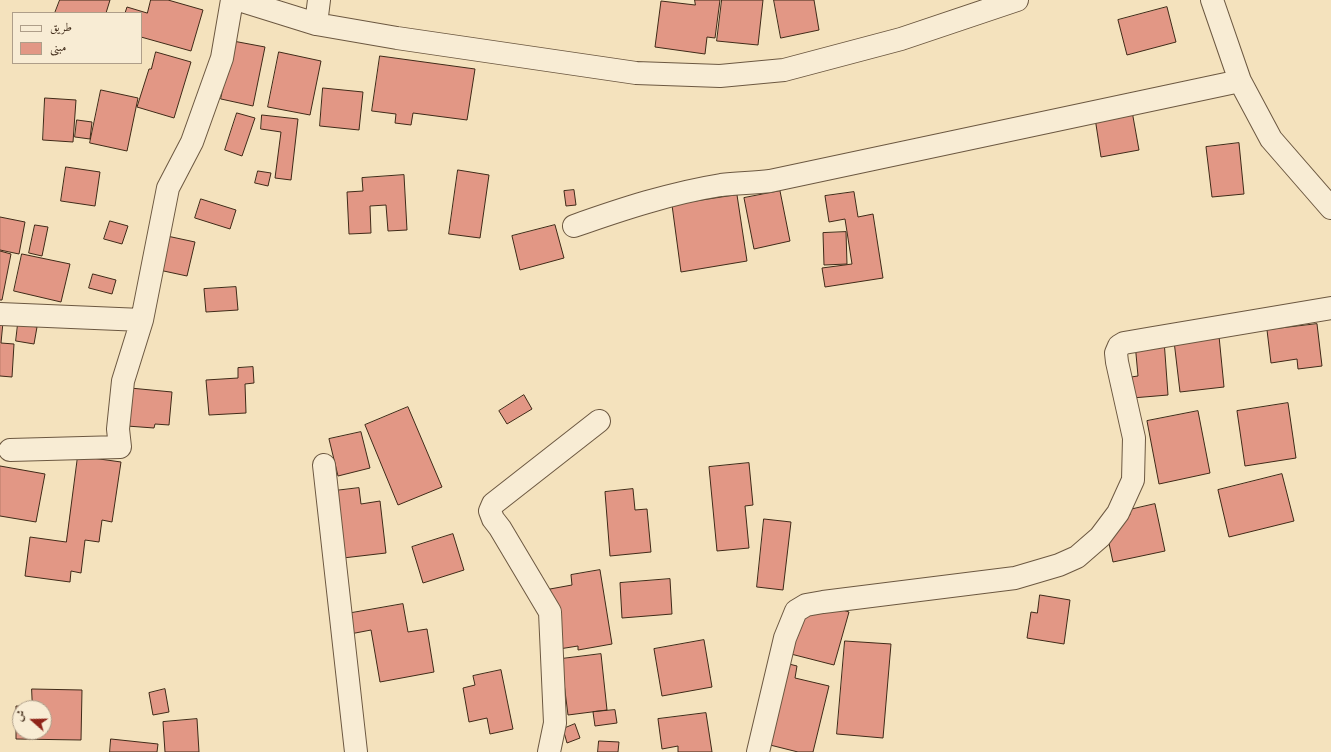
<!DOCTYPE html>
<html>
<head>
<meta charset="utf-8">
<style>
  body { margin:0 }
  #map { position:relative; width:1331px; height:752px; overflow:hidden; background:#f4e2bd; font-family:"Old Standard TT",Amiri,serif }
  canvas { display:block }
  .legend { position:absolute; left:12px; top:12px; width:130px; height:52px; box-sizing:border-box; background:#f8ecd4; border:1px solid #ae9e89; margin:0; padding:5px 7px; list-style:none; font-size:12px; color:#3f2a18 }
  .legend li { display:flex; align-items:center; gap:8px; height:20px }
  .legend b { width:20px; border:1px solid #ae9e89 }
  .north { position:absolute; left:12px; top:700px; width:40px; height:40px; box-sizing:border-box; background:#f8ecd4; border:1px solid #ae9e89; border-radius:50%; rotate:290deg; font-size:11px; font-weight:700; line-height:16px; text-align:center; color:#3f2a18 }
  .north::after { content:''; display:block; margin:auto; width:14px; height:18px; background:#8f2418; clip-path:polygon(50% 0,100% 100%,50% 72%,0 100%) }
</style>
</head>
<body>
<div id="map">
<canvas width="1331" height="752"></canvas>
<ul class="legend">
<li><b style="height:5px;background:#f8ecd4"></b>طريق</li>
<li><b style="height:11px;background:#e29785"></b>مبنى</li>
</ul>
<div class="north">ش</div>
</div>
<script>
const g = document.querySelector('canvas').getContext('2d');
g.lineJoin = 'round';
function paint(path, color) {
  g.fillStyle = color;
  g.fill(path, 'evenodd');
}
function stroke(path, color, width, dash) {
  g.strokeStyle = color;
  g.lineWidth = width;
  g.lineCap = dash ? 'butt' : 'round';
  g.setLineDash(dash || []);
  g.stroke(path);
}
const building = new Path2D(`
  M60 0H110L106 13H55Z
  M151 0H168L203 10 191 51 141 37V13H125L127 7 147 13Z
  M695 0H720L715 38 707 37 705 54 655 47 661 1 695 5Z
  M722 0H763L758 45 717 41Z
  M774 0H814L819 30 781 38Z
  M1167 7 1176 42 1127 55 1118 20Z
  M233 41 265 47 253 106 221 99Z
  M156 52 191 62 174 118 137 107 149 69H151Z
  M279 52 321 61 310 115 268 107Z
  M380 56 475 69 467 120 413 113 411 125 395 123 396 114 372 111Z
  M323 88 363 92 359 130 320 126Z
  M101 90 138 98 127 151 90 143Z
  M45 98 76 100 73 142 43 140Z
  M1132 111 1139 150 1101 157 1095 118Z
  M237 113 255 118 242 156 225 150Z
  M262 115 298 119 291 180 275 178 281 132 261 129Z
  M77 120 92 122 90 139 75 137Z
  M1239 143 1244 194 1212 197 1206 147Z
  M66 167 100 172 95 206 61 201Z
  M458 170 489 175 480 238 449 234Z
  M258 171 271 173 268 186 255 183Z
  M404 175 407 230 388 231 386 205 370 206 371 233 349 234 347 192 363 191 362 178Z
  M574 190 576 205 566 206 564 191Z
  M780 191 790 241 754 249 744 198Z
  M854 192 858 217 873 214 883 278 825 287 822 268 852 264 845 219 829 222 825 196Z
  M737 195 747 261 681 272 672 205Z
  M201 199 236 210 230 229 195 218Z
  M0 217 25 222 19 254 0 250Z
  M110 221 128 226 122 244 104 239Z
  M35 225 48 227 42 256 29 253Z
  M555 225 564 258 520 270 512 236Z
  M846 232 847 264 824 265 823 233Z
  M167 236 195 242 187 276 159 270Z
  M0 251 11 254 2 300H0Z
  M22 254 70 264 61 302 14 291Z
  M93 274 116 280 112 294 89 288Z
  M236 287 238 310 206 312 204 289Z
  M0 322H3L1 343 14 344 12 377 0 376Z
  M18 324 37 327 34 344 16 341Z
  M1317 324 1322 366 1298 369 1297 359 1271 363 1267 330Z
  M1219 336 1224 387 1180 392 1174 341Z
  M1164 340 1168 395 1132 398 1131 377 1138 376 1135 343Z
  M253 367 254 383 245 384 246 413 209 415 206 380 238 378V368Z
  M130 388 172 392 169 425 155 424 154 428 127 426Z
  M524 395 532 409 507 424 499 411Z
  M1288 403 1296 458 1245 466 1237 411Z
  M408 407 442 487 398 505 365 425Z
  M1198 411 1210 473 1159 484 1147 421Z
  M361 432 370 468 338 476 329 439Z
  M78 456 121 462 112 522 102 520 99 542 85 540 81 573 71 571 70 582 25 576 30 537 66 542Z
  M749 463 753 505 745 506 749 548 717 551 709 467Z
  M0 466 45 474 36 522 0 516Z
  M1282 474 1294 521 1229 537 1218 490Z
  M359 488 361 504 380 501 386 553 343 558 334 491Z
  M633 489 635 510 647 509 651 552 610 556 605 492Z
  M1155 504 1165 551 1113 562 1107 534 1130 515 1129 510Z
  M764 519 791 522 783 590 757 587Z
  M453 534 464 570 423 583 412 547Z
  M600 570 612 644 578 650V646L559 649 550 589 572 585 571 575Z
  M670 579 672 614 622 618 620 583Z
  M1040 595 1070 600 1064 644 1027 638 1031 612 1037 613Z
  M403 604 408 632 427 629 434 672 380 682 371 630 350 634 346 614Z
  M830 606 849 612 834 665 787 653 796 619Z
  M704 640 712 687 662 696 654 649Z
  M845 641 891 644 883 738 837 734Z
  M601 654 607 710 568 715 561 659Z
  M785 663 797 666 795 678 829 686 813 752H798L766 744Z
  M501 670 513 729 490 734 487 718 469 722 463 688 475 685 473 676Z
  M32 689 82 690 81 740 16 739V706L32 707ZM20 708H44V732H20Z
  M165 689 169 712 153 715 149 693Z
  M615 710 617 723 595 726 593 712Z
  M706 713 712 752H678V746L662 749 658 719Z
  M197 719 199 752H165L163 722Z
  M575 724 580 738 567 743 563 729Z
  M111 739 158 744 157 752H110Z
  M599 741 619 742 618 752H598Z`);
paint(building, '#e29785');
stroke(building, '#3f2a18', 1);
const minor = new Path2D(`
  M239 0 316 24 397 38 636 73 720 76 784 70 901 39 1017 0
  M1212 0 1240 81 1271 139 1331 208
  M316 24 319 0
  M574 226C622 209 671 193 721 185 737 183 754 183 770 181L1240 81
  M0 314 142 320 168 188 192 142 222 58 232 0
  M10 450 120 447 118 429 123 381 142 320
  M324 465 356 752
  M549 752 555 723 550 612 500 528 493 519 490 511 493 504 599 421
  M758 752 785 638 796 611 806 605 823 602 1015 578 1059 565 1077 557 1100 537 1118 513 1133 480 1134 438 1117 362 1116 353 1119 346 1124 343 1153 338 1331 308`);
stroke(minor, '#6c5841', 24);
stroke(minor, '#f8ecd4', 22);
</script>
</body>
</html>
